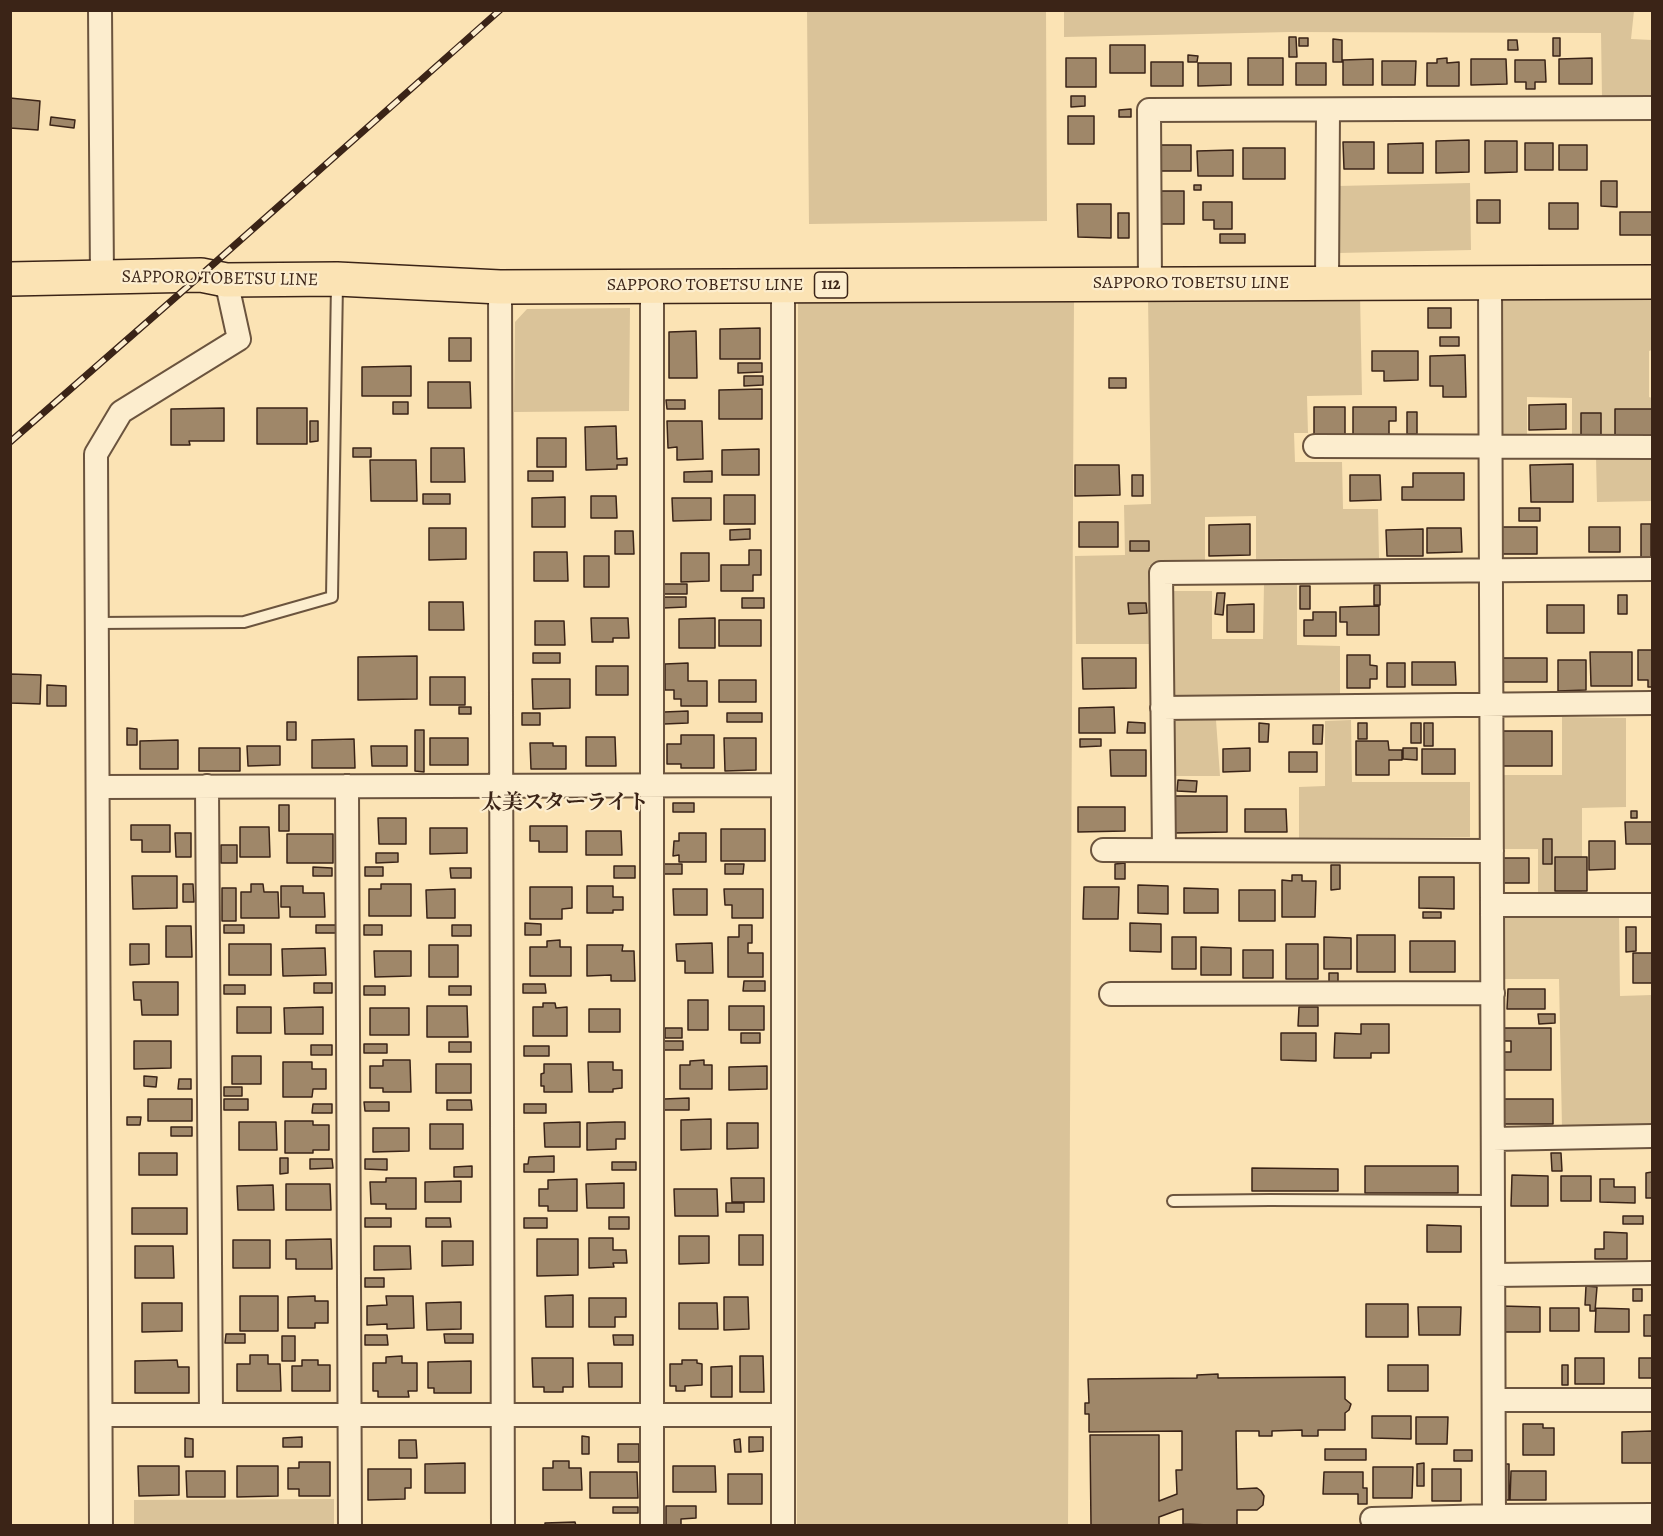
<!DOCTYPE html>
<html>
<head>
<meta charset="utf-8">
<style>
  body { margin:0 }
  #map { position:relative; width:1663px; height:1536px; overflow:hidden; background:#fbe3b4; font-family:Alegreya,serif }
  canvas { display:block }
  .frame { position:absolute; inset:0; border:12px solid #3b2417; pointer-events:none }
</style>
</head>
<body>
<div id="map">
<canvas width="1663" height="1536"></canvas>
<div class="frame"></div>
</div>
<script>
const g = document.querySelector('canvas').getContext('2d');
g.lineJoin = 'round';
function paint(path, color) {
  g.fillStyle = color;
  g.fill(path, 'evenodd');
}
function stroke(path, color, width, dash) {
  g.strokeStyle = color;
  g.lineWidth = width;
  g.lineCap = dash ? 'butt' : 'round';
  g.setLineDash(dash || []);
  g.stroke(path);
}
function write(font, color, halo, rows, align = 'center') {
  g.font = font + ' Alegreya,"Noto Serif JP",serif';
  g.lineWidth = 4.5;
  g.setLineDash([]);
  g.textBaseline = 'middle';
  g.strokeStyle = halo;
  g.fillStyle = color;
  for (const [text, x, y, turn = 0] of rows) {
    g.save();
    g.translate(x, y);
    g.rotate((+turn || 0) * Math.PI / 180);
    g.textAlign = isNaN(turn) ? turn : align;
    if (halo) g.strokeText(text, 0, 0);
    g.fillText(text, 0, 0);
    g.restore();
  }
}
paint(new Path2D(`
  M807 11H1046L1047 221 809 224Z
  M1064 11H1634L1631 39 1652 40V98L1602 97 1601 33 1290 32 1064 37Z
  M1470 183 1471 250 1339 253 1338 186Z
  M1360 294 1362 395 1307 396 1308 433H1294L1295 462H1342L1343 509H1378L1379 558 1256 559V516L1205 517V565L1149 566 1150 644H1076L1075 556 1125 555 1124 505 1151 504 1148 297Z
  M1498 295H1652V350L1649 351V397L1652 398V439H1572V398L1527 397V439H1498Z
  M798 296 1074 298 1068 1525 797 1526Z
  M630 308 629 411 514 412 515 322 527 309Z
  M1596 457 1652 458V501L1597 502Z
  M1264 584H1297V645L1340 646V695L1174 696 1173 591H1212V639H1263Z
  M1562 717 1626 718V807L1582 808V894H1538V849H1503V775H1562Z
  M1175 719 1216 720 1220 776H1173Z
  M1351 720 1352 782H1470V837L1299 838V787L1325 786V721Z
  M1619 916 1620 996 1652 995V1127L1562 1128 1559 979H1503L1502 917Z
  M334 1499V1525H134V1500Z`), '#dac399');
const building = new Path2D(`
  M1289 37H1296L1297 57H1289Z
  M1299 38H1308V46H1299Z
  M1553 38H1560V56H1553Z
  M1333 39 1342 40V62H1333Z
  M1508 40H1517L1518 50H1508Z
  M1110 45H1145V73H1110Z
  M1188 55 1198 56 1197 62H1188Z
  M1066 58H1096V87H1066Z
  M1248 58H1283V85H1248Z
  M1447 58V63L1459 62V86H1427V63H1437V59Z
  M1592 58V84H1559V59Z
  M1373 59V85H1343V60Z
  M1471 59H1506L1507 84 1471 85Z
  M1515 60H1545L1546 82H1535V89H1526V82H1515Z
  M1382 61H1416L1415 85H1382Z
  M1151 62H1183V86H1151Z
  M1198 63H1231V85L1198 86Z
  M1296 63H1326V85H1296Z
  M1071 96H1085V106L1071 107Z
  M10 98 40 101 38 130 10 128Z
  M1131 109V117H1119V110Z
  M1068 116H1094V144H1068Z
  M51 117 75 120 74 128 50 125Z
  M1469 140V172L1436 173V141Z
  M1485 141H1517V172L1485 173Z
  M1343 142H1374V169H1344Z
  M1423 143V173H1388V144Z
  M1525 143H1553V170H1525Z
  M1159 145H1191V171H1159Z
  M1559 145H1587V170H1559Z
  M1243 148H1285V179H1243Z
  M1233 150V176H1198L1197 151Z
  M1601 181H1617V207L1601 206Z
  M1194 185H1201V190H1194Z
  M1160 191H1184V224H1160Z
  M1477 200H1500V223H1477Z
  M1203 202H1232V229H1214V220H1203Z
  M1549 203H1578V229H1549Z
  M1077 204H1111V238L1078 237Z
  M1620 212H1652V235H1620Z
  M1118 213H1129V238H1118Z
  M1220 234H1245V243H1220Z
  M1428 308H1451V328H1428Z
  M760 328V359H720V329Z
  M696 331 697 378H669V332Z
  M1440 337H1459V346H1440Z
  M449 338H471V361H449Z
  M1372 351H1418V380L1384 381V371H1372Z
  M1465 355 1466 397H1443V386H1430V356Z
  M738 363H762V372L738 373Z
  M411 366V396H362V367Z
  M744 376H763V385L744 386Z
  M1109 378H1126V388H1109Z
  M428 382H470L471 408H428Z
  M762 389V419H719V390Z
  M666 400H685V409H667Z
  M393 402H408V414H393Z
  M1566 404V429L1529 430V405Z
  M1314 407H1345V437H1314Z
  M1353 407H1396V421H1389V436L1353 437Z
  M224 408V441H189L190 445H171V409Z
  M257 408H307V444H257Z
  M1615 409H1652V438H1615Z
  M1407 412H1417V434H1407Z
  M1581 413H1601V435L1581 436Z
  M310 421H318V441L310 442Z
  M667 421H702L703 459 677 460V447L668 448Z
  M616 426 617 459 627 458V465H617V469L586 470 585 427Z
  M537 438H566V467H537Z
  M353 448H371V457H353Z
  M431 448H464L465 482H431Z
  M759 449V475H722V450Z
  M370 460H416L417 501H371Z
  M1573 464V502H1531L1530 465Z
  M1075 465H1119L1120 495 1075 496Z
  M528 471H553V481H528Z
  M712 471V482H684V472Z
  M1413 473H1464V500H1402V487H1413Z
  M1132 475H1143V496H1132Z
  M1350 475H1380L1381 500 1350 501Z
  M423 494H450V504H423Z
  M724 495H755V524H724Z
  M591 496H616L617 518H591Z
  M565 497V527H532V498Z
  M672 498H711V520L673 521Z
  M1519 508H1540V521H1519Z
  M1079 522H1118V547H1079Z
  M1250 524V555L1209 556V525Z
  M1641 524H1651V558H1641Z
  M1502 527H1537V554H1502Z
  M1589 527H1620V552H1589Z
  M429 528H466V559L429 560Z
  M1427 528H1461L1462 552 1427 553Z
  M750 529V539L730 540V530Z
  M1423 529V556H1387L1386 530Z
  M615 531H633L634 554H615Z
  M1130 541H1149V551H1130Z
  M749 550H761V575H753V591H721V565H749Z
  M534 552H567L568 581H534Z
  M681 553H709V581L681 582Z
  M584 556H609V587H584Z
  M663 584H687V594H663Z
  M1374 585H1380V605H1374Z
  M1300 586H1310V609H1300Z
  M1217 593H1225L1223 615 1215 614Z
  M1618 595H1627V614H1618Z
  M663 597H686V607L663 608Z
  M742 598H764V608H742Z
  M429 602H463L464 630H429Z
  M1128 603H1146L1147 613 1129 614Z
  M1254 604V632H1227V605Z
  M1547 605H1584V633H1547Z
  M1379 606V635H1347V622H1340V607Z
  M1313 612H1336V636H1304V620H1313Z
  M591 618H628L629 638H613V642H592Z
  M715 618V648H679V619Z
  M719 620H761V646H719Z
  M535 621H564L565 645H535Z
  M1638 650H1652V687H1648V680H1638Z
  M1590 652H1632V686H1591Z
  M533 653H560V663H533Z
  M1347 655H1370V665L1377 666V679H1370V688H1347Z
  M417 656V699L358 700V657Z
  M1082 658H1136V688L1083 689Z
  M1501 658H1547V682H1501Z
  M1558 660H1586V690L1558 691Z
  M1412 662H1455L1456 685H1412Z
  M688 663V681H707V706H681V699H674V690H665V664Z
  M1387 663H1405V687H1387Z
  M596 666H628V695H596Z
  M10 674 41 675 40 704 10 703Z
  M430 677H465V705H430Z
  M532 679H570V708L533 709Z
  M719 680H756V702H719Z
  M47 685 66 686V706H47Z
  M459 707H471V714H459Z
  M1114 707 1115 733H1079V708Z
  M688 711V723L664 724V712Z
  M522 713H540V725H522Z
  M727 713H762V722H727Z
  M287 722H296V740H287Z
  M1128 722 1145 723V733H1127Z
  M1259 723 1269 724 1268 742H1259Z
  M1358 723H1367V739H1358Z
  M1411 723H1421V743H1411Z
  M1424 723H1433V746H1424Z
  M1313 725H1323L1322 744H1313Z
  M127 728 137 729V745H127Z
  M415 730H424V772L415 771Z
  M1502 731H1552V766H1503Z
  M681 735H714V768H681V764H667V744H681Z
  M586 737H615L616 766H586Z
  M430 738H468V765H430Z
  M724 738H756V770L725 771Z
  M354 739 355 768H312V740Z
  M1080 739H1101V746L1080 747Z
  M178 740V769H140V741Z
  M1356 741H1388L1389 750H1402V760H1389V775H1356Z
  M530 743H553V746H566V769H531Z
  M247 746H280V765L248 766Z
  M371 746H407V766H372Z
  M199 748H240V771H199Z
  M1250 748V771L1223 772V749Z
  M1403 748H1417V760L1403 759Z
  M1422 749H1455V774H1422Z
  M1110 750H1146V776H1111Z
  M1289 752H1317V772H1289Z
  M1178 780 1197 781 1196 792 1177 791Z
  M1175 796H1227V832L1175 833Z
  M673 803H694V812H673Z
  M279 805H289V831H279Z
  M1078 807H1125V831L1078 832Z
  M1245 809H1286L1287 832H1245Z
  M1631 811H1637V818H1631Z
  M378 818H406V844H379Z
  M1625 822H1652V844H1626Z
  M131 825H170V852H142V840H131Z
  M530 826H567V852H539V841H530Z
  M240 827H269L270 857H240Z
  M430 828H467V853L430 854Z
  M721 829H765V861H721Z
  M586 831H621L622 855H586Z
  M175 833H191V857H176Z
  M679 833H706V862H679V855L673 856 674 841H679Z
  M287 834H333V863H287Z
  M1543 839H1552V864H1543Z
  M1589 841H1615V869L1589 870Z
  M221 845H237V863H221Z
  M376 853H398V862L376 863Z
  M1555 857H1587V891H1555Z
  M1500 858H1529V883H1500Z
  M1125 863V879H1115V864Z
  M664 864H682V874H664Z
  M725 864H744L743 874H725Z
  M1331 865H1340V889L1331 890Z
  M614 866H635V878H614Z
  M313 867 332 868V876H313Z
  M365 867H383V876H365Z
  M450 868H471V878H451Z
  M1292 875H1302V881H1316L1315 917H1282V880L1292 881Z
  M132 876H177V908L133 909Z
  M1419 877H1454V909L1419 908Z
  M183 884H193L194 902H183Z
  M251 884H263L264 892H278L279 918H241V892H251Z
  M381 884H411V916H369V889H381Z
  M1138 885 1168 886V914L1138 913Z
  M281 886H303V893H324L325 917H290V907H281Z
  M587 886H613V897H623V910H613V913H587Z
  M530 887H572V908L562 909V919H530Z
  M1084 887H1119L1118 919H1083Z
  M222 888H236V921H222Z
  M1184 888 1218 889V913H1184Z
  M455 889V918H427L426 890Z
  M673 889H707V915H674Z
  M724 889H763V918H732V905H725Z
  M1239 890H1275V921H1239Z
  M1423 912H1441V918H1423Z
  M525 923 541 924V935H525Z
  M1130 923 1161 924V952L1130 951Z
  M224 925H244V933H224Z
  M316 925H336V933H316Z
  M364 925H382V935H364Z
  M452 925H471V936H452Z
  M739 925H752V943H748V953H763V977H728V937H739Z
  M166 926H191L192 957H166Z
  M1626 927H1636V951L1626 952Z
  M1357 935H1395V972H1357Z
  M1172 937H1196V969H1172Z
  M1324 937 1351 938V969H1324Z
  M560 940V947H571V976H530V947H547V941Z
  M1410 941H1455V972H1410Z
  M712 943 713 973H685V961H677L676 944Z
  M130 944H149V964L130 965Z
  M229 944H271V975H229Z
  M1286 944H1318V979H1286Z
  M429 945H458V977H429Z
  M587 945H623L622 951H634L635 981H611V975L587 976Z
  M1201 947 1231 948V975H1201Z
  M325 948 326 975 283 976 282 949Z
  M1243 950H1273V978H1243Z
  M374 951H411V976L375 977Z
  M1633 953H1652V983H1633Z
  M1329 973H1338V985H1329Z
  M744 981H765V991H743Z
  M133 982H178V1015H142L141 1000H134Z
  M314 983H332V993H314Z
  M523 984H545L546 993H523Z
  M224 985H245V994H224Z
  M364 986H385V995H364Z
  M449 986H471V995H449Z
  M1508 989H1545V1009H1507Z
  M688 1000H708V1030H688Z
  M543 1003H555L556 1008 567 1007V1036H533V1007H543Z
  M427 1006H467L468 1037H427Z
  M729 1006H764V1030H729Z
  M237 1007H271V1033H237Z
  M323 1007V1034H285L284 1008Z
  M1299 1007H1318V1026H1298Z
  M370 1008H409V1035H370Z
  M589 1009H620V1032H589Z
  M1538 1014H1555V1023L1539 1024Z
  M1361 1024H1389V1053H1371V1058H1334L1335 1033 1361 1034Z
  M665 1028H682V1038H665Z
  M1502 1028H1551V1070H1501V1052H1511V1041H1502Z
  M741 1033H760V1043H741Z
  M1281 1033H1316V1061L1281 1060Z
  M134 1041H171V1068L134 1069Z
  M664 1041H683V1050H664Z
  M449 1042H471V1052H449Z
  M364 1044H387V1053H364Z
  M311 1045H332V1055H311Z
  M524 1046H549V1056H524Z
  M232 1056H261V1084H232Z
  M383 1060H410L411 1092H383V1088H370V1066H383Z
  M704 1060V1065H712V1089H680V1065H690V1061Z
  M283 1062H312V1069H326V1089H313L312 1097H283Z
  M588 1062H613V1070H622V1088L613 1089V1092H589Z
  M436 1064H471V1093H436Z
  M544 1064H571L572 1092H544V1086H541V1074L544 1073Z
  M767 1066V1089L729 1090V1067Z
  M144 1076 157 1077 156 1087 144 1086Z
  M179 1079H191V1089H178Z
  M224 1087H242V1096H224Z
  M689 1098V1110H664V1099Z
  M148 1099H192V1121H148Z
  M224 1099H248V1110H224Z
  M1503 1099H1553V1124H1503Z
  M447 1100H471L472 1110H447Z
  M364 1102H389V1111H365Z
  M313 1104H332V1113H312Z
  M524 1104H546V1113H524Z
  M127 1117H141L140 1125H127Z
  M711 1119V1149L681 1150V1120Z
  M285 1121H313V1125H329V1150H313V1153H285Z
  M239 1122H276L277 1150H239Z
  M580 1122V1147H545L544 1123Z
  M615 1122H625V1139H616V1149L587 1150V1123Z
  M727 1123H758V1148L727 1149Z
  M430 1124H463V1149H430Z
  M171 1127H192V1136H171Z
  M373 1128H409V1151L373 1152Z
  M139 1153H177V1175H139Z
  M1551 1153H1561L1562 1171H1552Z
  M554 1156V1172H524V1164H528L529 1157Z
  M280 1158H288V1173L280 1174Z
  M310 1159H332L333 1168 310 1169Z
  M365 1159H387V1170L365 1169Z
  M612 1162H636V1170H612Z
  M472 1166V1177H454V1167Z
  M1365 1166H1458V1193H1365Z
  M1252 1168 1338 1169V1191H1252Z
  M1652 1172V1198H1646V1173Z
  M1512 1175 1548 1176V1206H1511Z
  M1561 1176H1591V1201H1561Z
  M386 1178H416V1209H386V1204H371L370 1182H386Z
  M731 1178H764V1202H732Z
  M577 1179V1211H548V1206H539V1189H548V1180Z
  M1600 1179H1614V1187H1635V1203L1600 1202Z
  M461 1181V1202H425V1182Z
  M624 1183V1208H587L586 1184Z
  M286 1184H330L331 1210H286Z
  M273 1185 274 1210H238L237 1186Z
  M674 1189H717L718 1216H675Z
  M726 1203H744V1212H726Z
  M132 1208H187V1234H132Z
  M1623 1216H1643V1224H1623Z
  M609 1217H629V1229H609Z
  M365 1218H391V1227H365Z
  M426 1218H450L451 1227H426Z
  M524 1218H547V1228H524Z
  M1427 1225 1461 1226V1252H1427Z
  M1604 1232 1627 1233V1259H1595V1249H1604Z
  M739 1235H763V1265H739Z
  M679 1236H709V1263L679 1264Z
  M589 1238H613V1250H626L627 1263H613L614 1267 589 1268Z
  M331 1239 332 1269H296V1259H286V1240Z
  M537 1239H578V1275L537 1276Z
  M233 1240H270V1268H233Z
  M442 1241H473V1265L442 1266Z
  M135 1246H173L174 1278H135Z
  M374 1246H410L411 1269 374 1270Z
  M365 1278H384V1287H365Z
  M1586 1286 1597 1287 1595 1311H1590V1305H1585Z
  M1633 1289H1642V1301H1633Z
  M573 1295V1327H546L545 1296Z
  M240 1296H278V1331H240Z
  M315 1296V1301H328V1323H315V1328H288V1297Z
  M386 1296H413L414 1328 387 1329V1324L367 1325V1306L387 1305Z
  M724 1297H748L749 1329 724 1330Z
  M589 1298H626V1317H615V1327H589Z
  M461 1302V1329L427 1330 426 1303Z
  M142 1303H182V1331L142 1332Z
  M679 1303H717L718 1329H679Z
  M1366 1304H1408V1337H1366Z
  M1501 1306 1540 1307V1332H1501Z
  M1418 1307H1461L1460 1335H1419Z
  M1550 1308H1579V1331H1550Z
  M1596 1308 1629 1309V1332H1595Z
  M1644 1315H1652V1336H1644Z
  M226 1334H245V1343H225Z
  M444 1334H473V1343H445Z
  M365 1335H387L388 1345H365Z
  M613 1335H633V1345H614Z
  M282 1336H295V1361H282Z
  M250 1355H268V1364H280L281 1391H237V1364H250Z
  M402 1356V1363H417V1391H408L409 1397H378V1391H373V1363H386V1357Z
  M740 1356H763L764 1392H740Z
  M532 1358H573V1387H563V1392H544V1387H533Z
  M1575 1358H1604V1384H1575Z
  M1639 1358H1652V1378H1639Z
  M177 1360 178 1367H189V1393H135V1361Z
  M302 1360H318V1365H330V1391H292V1366H302Z
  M682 1360H697V1363L702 1364V1385L685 1386V1391H676V1386H670V1364H682Z
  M471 1361V1393H434V1388H428V1362Z
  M588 1363H622V1387H589Z
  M1388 1365H1428V1391H1388Z
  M1562 1365H1568V1385H1562Z
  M732 1366V1397H711V1367Z
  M1218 1374V1378L1345 1377V1399L1351 1404 1349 1410 1345 1413V1430H1318V1436H1302V1430L1272 1431V1436H1259V1431H1236L1237 1489 1257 1488 1261 1491 1264 1496 1263 1505 1257 1510H1237V1526L1183 1524V1509L1178 1510 1159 1517V1526H1091L1090 1435H1159V1501L1177 1494 1176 1470H1182V1431L1089 1432V1414H1085V1403H1089L1088 1379 1197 1378V1375Z
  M1372 1416H1411V1439L1372 1438Z
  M1416 1417H1448L1447 1444H1416Z
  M1523 1424H1543V1428H1554V1455H1523Z
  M1652 1431V1463H1622V1432Z
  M582 1436 589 1437V1454H582Z
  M302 1437V1447H283V1438Z
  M749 1437H763V1451L749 1452Z
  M185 1438 193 1439V1457H185Z
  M740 1439 741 1452H735L734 1440Z
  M399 1440H416L417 1458H399Z
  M618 1444H639V1462H618Z
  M1325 1449H1366V1460H1325Z
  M1454 1450H1472V1461H1454Z
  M553 1461H569V1468H581L582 1490H543V1468H553Z
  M299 1462H330V1496H299V1489H288V1468H299Z
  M465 1463V1493H425V1464Z
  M1424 1463V1486H1417V1464Z
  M1503 1464H1509V1500H1503Z
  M138 1466H179V1495L139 1496Z
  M237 1466H278V1496L237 1497Z
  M673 1466H715L716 1492H673Z
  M1373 1467H1413L1412 1498H1373Z
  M368 1469H411V1488H405V1499L368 1500Z
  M1432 1469H1461V1501H1432Z
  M186 1471H225V1497H187Z
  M1511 1471H1546V1500H1510Z
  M590 1472H637L638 1498H590Z
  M1324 1472H1363V1488H1367V1504H1358V1494H1323Z
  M728 1474H762V1504H728Z
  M666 1506H696V1518L681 1519V1526H666Z
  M613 1507H638V1513H613Z
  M575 1522 576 1526H545V1523Z`);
paint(building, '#9f8769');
stroke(building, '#3b2417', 1.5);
const service = new Path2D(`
  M97 623 244 622 332 597 337 283
  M1173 1201 1270 1200 1493 1201`);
const minor = new Path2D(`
  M100 10 102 278
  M1490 282 1494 1526
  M1327 283 1328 110
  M1150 284 1149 110 1652 108
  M652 286V1526
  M500 287 503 1526
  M1315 446 1652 447
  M1162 708 1652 703
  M207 786 211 1415
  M347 786 350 1526
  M98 787 783 785
  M1103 850 1492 851
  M1164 850 1161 573 1652 569
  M1492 905H1652
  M1111 994 1493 993
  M1493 1139 1652 1136
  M1494 1275 1652 1273
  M1494 1400H1652
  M101 1415H783
  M1372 1519 1494 1516 1652 1515
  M101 1526 96 454 121 412 239 339 226 280
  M783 1526V286`);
const primary = new Path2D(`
  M10 279 201 275 226 280 337 279 500 287 1652 282`);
stroke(service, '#6b543e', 14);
stroke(minor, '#6b543e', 26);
stroke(primary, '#3b2417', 36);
stroke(service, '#fcedce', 10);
stroke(minor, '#fcedce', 22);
stroke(primary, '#fbe3b4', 33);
const rail = new Path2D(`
  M10 442 201 275 500 10`);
stroke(rail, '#3b2417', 7);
stroke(rail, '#fcedce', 4.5, [14]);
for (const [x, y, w] of [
  [831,285,33]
]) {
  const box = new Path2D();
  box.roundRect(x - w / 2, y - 13, w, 26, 4.5);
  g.fillStyle = '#fcedce';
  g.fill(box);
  stroke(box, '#3b2417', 1.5);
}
write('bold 16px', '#3b2417', null, [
  ["112",831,285]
]);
write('18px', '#3b2417', '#fcedce', [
  ["SAPPORO TOBETSU LINE",220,279,1],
  ["SAPPORO TOBETSU LINE",1191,284],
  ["SAPPORO TOBETSU LINE",705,286]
]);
write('bold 21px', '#3b2417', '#fcedce', [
  ["太美スターライト",565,804]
]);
</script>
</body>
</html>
